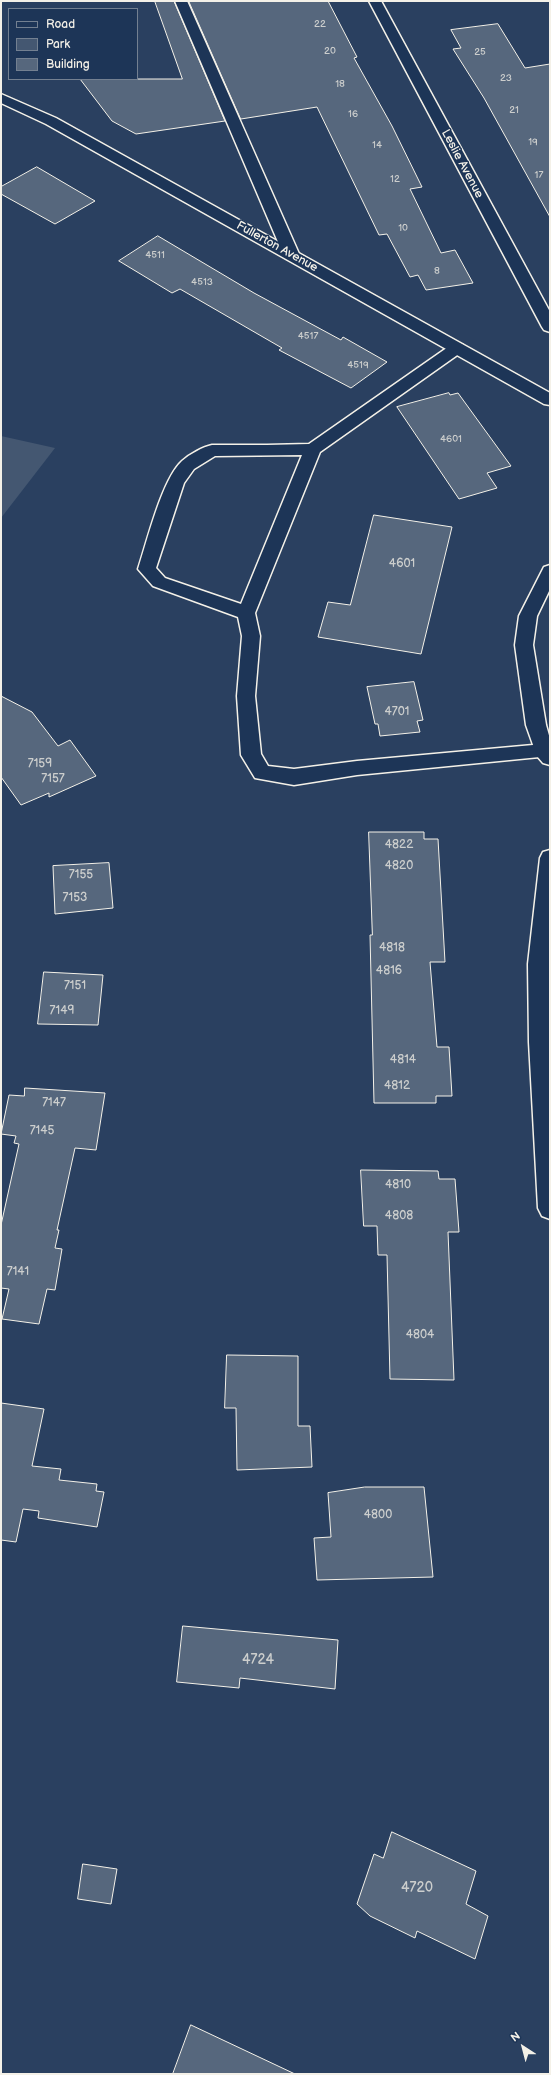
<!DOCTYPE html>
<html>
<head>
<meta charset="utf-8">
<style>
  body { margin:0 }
  #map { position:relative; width:551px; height:2075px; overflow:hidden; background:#2a4060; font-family:"Balsamiq Sans",sans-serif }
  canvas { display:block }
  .frame { position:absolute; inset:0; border:2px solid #f4f1e8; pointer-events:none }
  .legend { position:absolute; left:8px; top:8px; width:130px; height:72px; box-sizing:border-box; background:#1d3557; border:1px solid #738091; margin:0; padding:5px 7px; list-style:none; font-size:12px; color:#f4f1e8 }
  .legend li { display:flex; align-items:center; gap:8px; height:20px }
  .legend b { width:20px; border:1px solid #738091 }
  .north { position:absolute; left:503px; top:2027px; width:40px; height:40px; -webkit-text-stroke:3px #1d3557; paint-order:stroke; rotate:324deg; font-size:11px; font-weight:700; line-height:16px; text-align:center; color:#f4f1e8 }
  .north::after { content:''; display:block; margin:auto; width:14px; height:18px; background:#f4f1e8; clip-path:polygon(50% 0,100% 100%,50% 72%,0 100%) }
</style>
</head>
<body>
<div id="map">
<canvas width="551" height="2075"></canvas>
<div class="frame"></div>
<ul class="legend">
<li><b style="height:5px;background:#1d3557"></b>Road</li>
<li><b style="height:11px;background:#445771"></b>Park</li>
<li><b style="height:11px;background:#56677d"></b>Building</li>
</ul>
<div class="north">N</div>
</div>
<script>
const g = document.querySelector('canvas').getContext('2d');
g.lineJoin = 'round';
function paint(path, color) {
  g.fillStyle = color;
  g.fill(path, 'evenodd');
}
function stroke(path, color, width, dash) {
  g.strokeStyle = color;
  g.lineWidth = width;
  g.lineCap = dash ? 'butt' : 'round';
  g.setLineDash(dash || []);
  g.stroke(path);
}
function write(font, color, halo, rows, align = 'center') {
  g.font = font + ' "Balsamiq Sans",sans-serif';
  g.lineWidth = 3;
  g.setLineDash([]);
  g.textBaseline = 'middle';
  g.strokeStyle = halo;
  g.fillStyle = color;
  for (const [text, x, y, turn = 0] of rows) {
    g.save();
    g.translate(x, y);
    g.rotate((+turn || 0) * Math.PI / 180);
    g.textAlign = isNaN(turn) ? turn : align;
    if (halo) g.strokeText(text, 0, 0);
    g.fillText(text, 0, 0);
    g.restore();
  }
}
paint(new Path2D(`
  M1 436 55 448 1 518Z`), '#445771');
const building = new Path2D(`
  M155 1H174L225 121 136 134 112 121 80 79H182Z
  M189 1H328L357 57 354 58 392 126 422 187 410 189 441 253 455 250 473 283 426 290 418 275 410 277 387 234 379 235 317 107 241 119Z
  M498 24 525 68 550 64V217L484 98 453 49 461 48 451 30Z
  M37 167 95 201 55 224 1 194V187Z
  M158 236 254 293 341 340 343 337 387 362 351 388 279 350 282 348 180 289 172 293 119 261Z
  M449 393 450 395 458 393 511 466 487 473 497 488 459 499 397 407Z
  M374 515 452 527 421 654 318 637 328 602 350 605Z
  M414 682 423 720 417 721 420 732 380 736 378 724H375L367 687Z
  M1 696 32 712 58 746 70 740 96 776 49 797V793L21 805 1 777Z
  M369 832H424V839H438L445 962H430L437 1047H449L452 1096H436V1103H374L370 935H372Z
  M109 863 113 908 55 914 53 866Z
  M44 972 103 975 98 1025 38 1024Z
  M25 1088 105 1093 96 1150 75 1148 57 1230H59L55 1248 62 1249 55 1290 47 1289 39 1324 2 1319 9 1289 1 1288V1225L19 1144 14 1143 16 1136 1 1134 9 1095 24 1096Z
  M361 1170 438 1171 439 1179H455L459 1232H448L454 1380 390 1379 387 1255H378L377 1226H364Z
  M227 1355 298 1356V1426H310L312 1467 237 1470 236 1408H225Z
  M1 1403 44 1409 32 1466 61 1469 59 1480 97 1484 96 1491 104 1492 97 1527 38 1518 39 1511 23 1509 16 1542 1 1540Z
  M365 1487H424L433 1577 317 1580 314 1538 331 1537 328 1493Z
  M183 1626 338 1640 335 1689 240 1678 239 1688 177 1682Z
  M392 1832 476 1871 466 1904 488 1916 475 1959 417 1931 415 1938 370 1916 357 1904 374 1854 383 1858Z
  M83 1864 117 1869 111 1904 78 1899Z
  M191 2025 295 2074H173Z`);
paint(building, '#56677d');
stroke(building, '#f4f1e8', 1);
const lane = new Path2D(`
  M175 1H187L300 256 297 259H287L284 256Z
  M457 343 463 345 465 348 463 351 320 452 255 613 260 636 255 696 261 754 268 766 294 769 357 761 544 744 550 746V756L357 775 294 785 255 778 241 755 237 696 242 636 238 617 153 586 138 569C147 542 162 479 182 461 190 454 203 447 212 445H267L309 444 451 345ZM302 455 241 604 165 578 156 568 184 483 194 469 215 456Z`);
const street = new Path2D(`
  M369 1H381L550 312V332L544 330 542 327Z`);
const secondary = new Path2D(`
  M1 94 56 118 550 393V405L544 404 46 124 1 103Z
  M550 565V589L537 616 533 645 546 725 550 739V765L543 763 537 756 526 725 515 645 519 616 544 567Z
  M550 850V1219L542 1216 538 1208 529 1042 528 964 540 858 543 852Z`);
stroke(lane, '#f4f1e8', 3);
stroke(street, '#f4f1e8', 3);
stroke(secondary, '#f4f1e8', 3);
paint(lane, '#1d3557');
paint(street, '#1d3557');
paint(secondary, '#1d3557');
write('10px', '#cccecd', null, [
  ["22",320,24],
  ["20",330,51],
  ["25",480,52],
  ["23",506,78],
  ["18",340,84],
  ["21",514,110],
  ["16",353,114],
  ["19",533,142],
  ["14",377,145],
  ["17",539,175],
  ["12",395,179],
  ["10",403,228],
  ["4511",155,255],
  ["8",437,271],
  ["4513",202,282],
  ["4517",308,336],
  ["4519",358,365],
  ["4601",451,439]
]);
write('12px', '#f4f1e8', '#1d3557', [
  ["Leslie Avenue",462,164,62],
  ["Fullerton Avenue",277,247,29]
]);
write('12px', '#cccecd', null, [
  ["4601",402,564],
  ["4701",397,712],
  ["7159",40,764],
  ["7157",53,779],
  ["4822",399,845],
  ["4820",399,866],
  ["7155",81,875],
  ["7153",75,898],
  ["4818",392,948],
  ["4816",389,971],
  ["7151",75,986],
  ["7149",62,1011],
  ["4814",403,1060],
  ["4812",397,1086],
  ["7147",54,1103],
  ["7145",42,1131],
  ["4810",398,1185],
  ["4808",399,1216],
  ["7141",18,1272],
  ["4804",420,1335],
  ["4800",378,1515]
]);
write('14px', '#cccecd', null, [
  ["4724",258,1660],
  ["4720",417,1888]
]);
</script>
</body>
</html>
